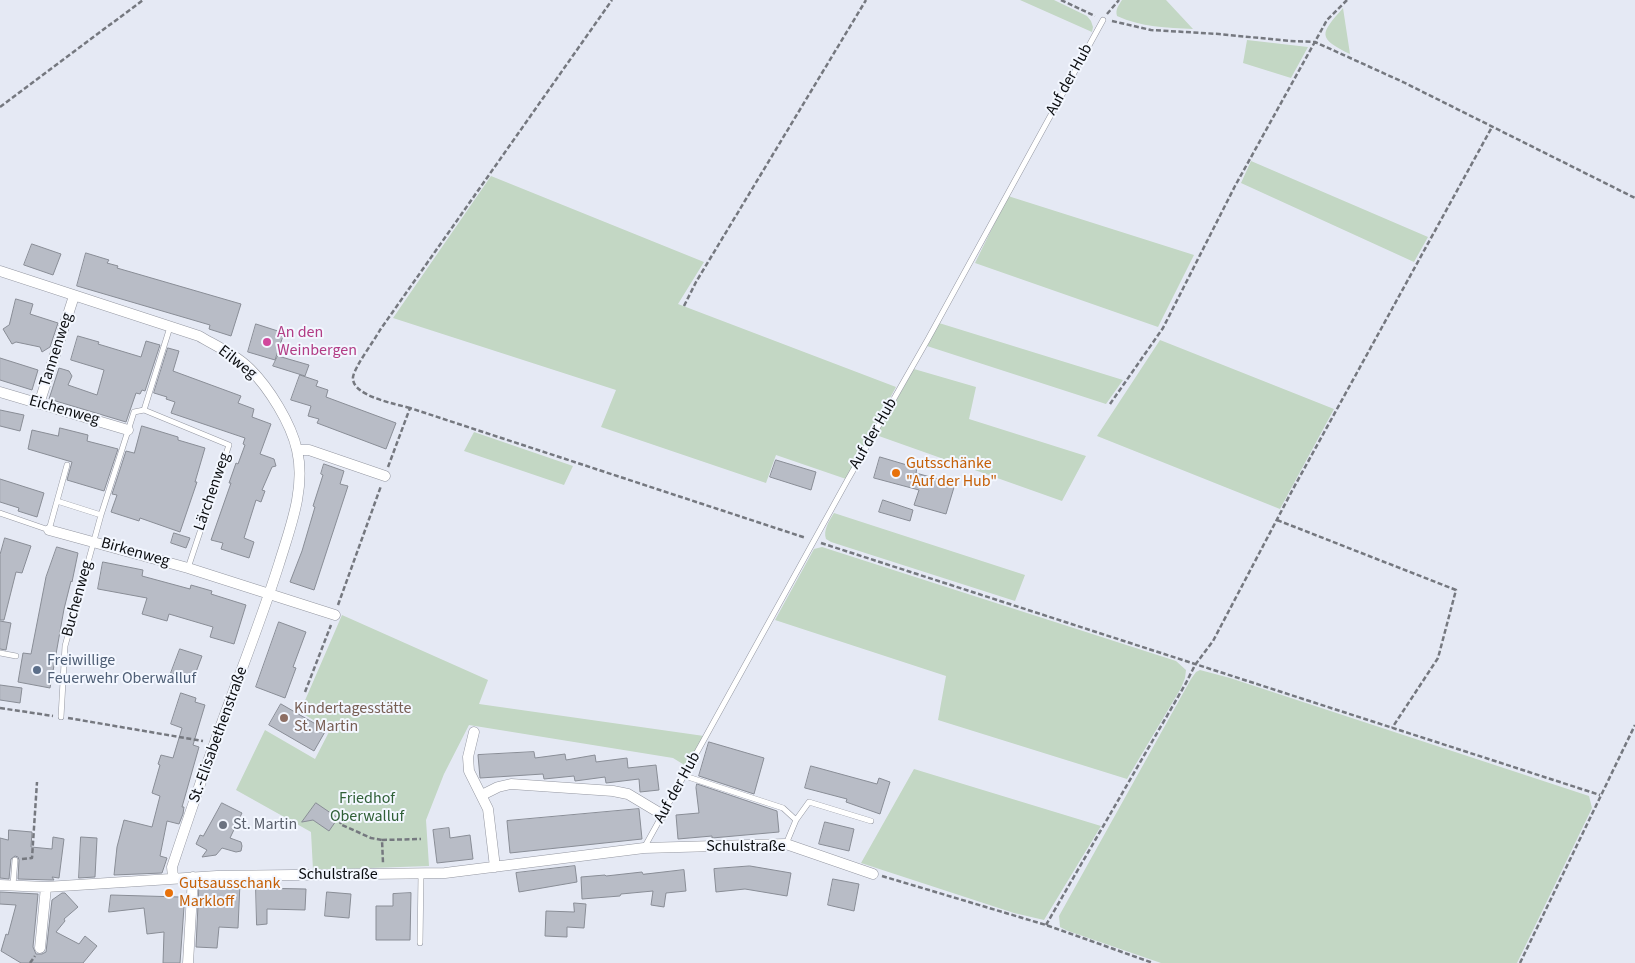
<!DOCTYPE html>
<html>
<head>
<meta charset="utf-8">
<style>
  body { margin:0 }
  canvas { display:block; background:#e5e9f4 }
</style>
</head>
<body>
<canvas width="1635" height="963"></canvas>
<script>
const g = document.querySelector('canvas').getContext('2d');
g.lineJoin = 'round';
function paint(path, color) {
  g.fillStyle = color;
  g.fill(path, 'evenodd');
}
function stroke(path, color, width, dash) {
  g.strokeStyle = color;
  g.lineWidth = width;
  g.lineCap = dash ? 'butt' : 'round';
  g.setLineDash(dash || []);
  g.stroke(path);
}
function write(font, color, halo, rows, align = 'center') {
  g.font = font + ' "Source Sans 3",sans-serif';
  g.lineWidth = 4;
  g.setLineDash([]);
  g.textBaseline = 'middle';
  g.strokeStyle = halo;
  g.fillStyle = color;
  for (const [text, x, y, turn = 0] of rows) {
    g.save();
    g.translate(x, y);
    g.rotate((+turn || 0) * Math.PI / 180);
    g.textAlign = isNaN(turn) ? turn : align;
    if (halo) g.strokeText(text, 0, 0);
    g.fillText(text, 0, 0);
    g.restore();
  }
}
paint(new Path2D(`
  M1020 0H1054L1087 16 1091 21 1093 27 1092 32Z
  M1122 0H1166L1193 29C1167 28 1141 27 1117 16 1115 9 1119 5 1122 0Z
  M1343 8 1350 54C1317 38 1320 34 1343 8Z
  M1247 40 1308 47 1291 78 1243 63Z
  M1251 161 1428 237 1414 262 1241 183Z
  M491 176 704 262 678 304 896 387 846 479 776 455 766 483 601 427 616 390 393 318Z
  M1008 196 1194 255 1158 327 975 263Z
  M939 323 1123 380 1106 404 927 346Z
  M1160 340 1334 409 1280 509 1097 436Z
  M914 369 976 387 969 419 1086 456 1062 501 876 435Z
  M474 432 573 466 564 485 464 451Z
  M834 513 1025 575 1015 601 831 542 826 539C823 530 829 521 834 513Z
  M822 547 1176 661 1186 670 1185 678 1181 688 1127 779 938 720 946 676 775 620 814 549Z
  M342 615 488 680 479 704 704 736 686 766 673 758 469 725 444 774 426 820 429 866 313 870 311 832 236 790 265 730 315 759 330 730 300 712Z
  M1200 670 1230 678 1589 796 1592 808 1517 963H1161L1068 931 1060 927 1059 916 1191 679 1196 672Z
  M914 769 1101 826 1044 920 1014 913 861 863Z`), '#c3d7c4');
const building = new Path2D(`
  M32 244 61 254 53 275 24 265Z
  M86 253 109 260 107 263 118 266 117 268 241 304 231 336 209 329 210 325 77 286Z
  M16 299 33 304 30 314 58 323 50 347 42 352 40 347 16 342 12 344 3 329 9 325Z
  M256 324 284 333 275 360 248 352Z
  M78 336 99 342 98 344 141 357 146 341 160 345 145 391 142 390 140 394 136 393 126 422 49 399 59 368 69 371 72 376 68 385 97 395 104 370 71 360Z
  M168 348 179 351 173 371 241 396 238 403 254 409 252 417 271 424 260 454 274 459 276 466 272 467 262 490 265 491 261 502 256 500 244 538 254 542 249 558 221 549 223 543 211 540 231 483H229L236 463 238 464 245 445 243 444 245 438 171 413 175 402 166 399 167 397 154 393Z
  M278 356 309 365 305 376 273 366Z
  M0 358 38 370 32 390 0 380Z
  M300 375 318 381 316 386 328 390 326 397 396 423 386 449 317 423 319 419 308 416 311 406 291 400Z
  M0 410 24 415 20 431 0 426Z
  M142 426 178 437V440L205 448 195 482H197L180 532 140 518 139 521 111 512 117 495 112 494 126 451 134 453Z
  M60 428 88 435 87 441 118 449 104 491 67 480 72 462 28 449 32 430 58 436Z
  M880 457 917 468 916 473 955 484 946 514 914 505 919 490 874 478Z
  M776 460 816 472 811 490 770 477Z
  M324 464 344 471 340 484 348 486 314 590 290 582 302 551 315 507 313 506 323 475 321 474Z
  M0 479 44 493 37 517 18 511 19 508 0 502Z
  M883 500 913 510 910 521 879 512Z
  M174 533 190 538 186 548 171 543Z
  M5 538 31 546 22 573 16 572 4 620H0V555Z
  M57 547 78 553 72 582 71 581 64 609 50 688 18 682 23 653 31 654 46 577Z
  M103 562 143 570 142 576 190 589 191 585 212 591 211 594 246 605 234 644 210 637 213 627 169 614 167 621 142 614 147 598 98 589Z
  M0 621 11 623 6 650 0 649Z
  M279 622 306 632 293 667 296 668 285 698 256 687Z
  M180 649 202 656 193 680 171 673Z
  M0 685 22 688 20 703 0 700Z
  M181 693 196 698 195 702 205 705 193 745 199 747 182 807H184L183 814 179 824 167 821 160 856 167 858 162 873 114 875 117 847 124 820 152 827 160 796 152 793 160 765 158 764 161 755 173 758 182 728 171 724Z
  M281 704 326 730 314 751 269 725Z
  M709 742 764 758 754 794 699 776Z
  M534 752 535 758 565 754 566 760 595 755 596 762 627 758 628 768 656 765 659 790 640 792 639 779 606 783 605 777 575 781 574 776 544 779 543 774 480 778 478 755Z
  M811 766 877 784 879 778 890 782 880 814 846 802 847 799 805 788Z
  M697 784 777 811 779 832 712 838V836L678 839 676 815 699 813 696 788Z
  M222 803 242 813 230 838 241 842 242 846 241 851 236 852 222 848 216 855 202 857 207 850 196 844 200 835 203 836Z
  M316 803 338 818 329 831 313 820 302 822Z
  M639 809 642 839 510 853 507 821Z
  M825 822 854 829 849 851 819 844Z
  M449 828 450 838 470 835 473 859 437 863 433 830Z
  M9 830 32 832 31 847 52 849 53 837 64 839 59 878 52 877 54 880H51L18 879 19 860 18 857 15 856 11 859 9 879 0 878V838L8 840Z
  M81 837 97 838 95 877 79 878Z
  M575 866 577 882 519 892 516 873Z
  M750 866 791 873 787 896 745 889 716 892 714 869Z
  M684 870 686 891 666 893 664 907 651 905 653 891 621 894 620 896 582 899 581 877 605 875 606 876 642 872 643 874Z
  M833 879 859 884 854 911 828 905Z
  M240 883 238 928 219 927 217 948 196 947 199 884Z
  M256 888 306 889 305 910 267 909V924L257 925Z
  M0 892 38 894 33 947 36 954H42L46 952 52 900 62 893H65L78 907 64 919 65 921 56 932 79 944 85 936 97 946 83 963H21L1 951 6 934 8 935 16 905 0 904Z
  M327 892 351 894 349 918 325 916Z
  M411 893 410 940H376V906H393V894Z
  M111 895 180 897 184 907 180 963H163L164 932 147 934 144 908 109 912Z
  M574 903 586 904 584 928 567 927V937L545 936 546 911 574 912Z`);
paint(building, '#b8bcc6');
stroke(building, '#898d96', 1);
const service = new Path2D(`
  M144 410 170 327
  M57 501 67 465
  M0 513 49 530 57 501 101 515
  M0 653 16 656
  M61 717 65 646 101 515 134 412 144 410 229 445 188 568
  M685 776 783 808 796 820 786 844
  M796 820 809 802 871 821
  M644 848 847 481 928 339 1103 20
  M13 885 15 860
  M420 943 421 874`);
const minor = new Path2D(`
  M0 271 199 336C216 346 236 355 250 369 269 388 291 423 297 450 306 488 290 528 279 564 260 624 236 683 215 742 200 783 186 825 172 867L173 877
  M0 392 128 430
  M39 404 74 296
  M297 450H309L385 476
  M49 530 188 568 335 615
  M474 732 468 757 469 771 488 809 495 867
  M482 795 498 787 511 784 613 791 628 794 663 815
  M0 885 46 887 217 876 445 873 644 848 786 844 873 874
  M40 948 46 887
  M188 963 193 877`);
stroke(service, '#9497a1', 6);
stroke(minor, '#9497a1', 11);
stroke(new Path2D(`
  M1061 0 1095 16
  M1107 14 1119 0
  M1112 21 1151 30 1219 34 1290 41 1315 42 1403 82 1635 198
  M0 107 143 0
  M684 306 696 282 866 0
  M1110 404 1163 328 1235 186 1327 20 1347 0
  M410 408C396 404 351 396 353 377 355 366 374 341 380 330L612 0
  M388 467 410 408 806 538
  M1277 520 1456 590 1438 658 1392 728
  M821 543 1600 795
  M338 605 381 486
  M305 692 331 625
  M0 708 53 716
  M68 718 203 741
  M346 813 340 824 371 838 382 840 383 863
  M382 840 421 839
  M22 859 32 858 37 782
  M882 876 1046 925 1153 963
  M1046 925 1186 683 1195 665 1213 641 1293 489 1492 127
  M30 963 35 956
  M1520 963 1635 725`), '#75787f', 2.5, [5, 2.5]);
stroke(service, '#fff', 5);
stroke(minor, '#fff', 10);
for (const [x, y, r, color] of [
  [267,342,5,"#d1479c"],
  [896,473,5,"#e8710a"],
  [37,670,5,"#5c6f8a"],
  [284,718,5,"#8d6e63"],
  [223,825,5,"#6b7280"],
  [169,893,5,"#e8710a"]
]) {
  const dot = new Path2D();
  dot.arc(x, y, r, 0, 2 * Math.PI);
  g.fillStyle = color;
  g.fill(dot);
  stroke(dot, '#f3f7ff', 2);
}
write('16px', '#0b0d10', '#f3f7ff', [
  ["Auf der Hub",1070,80,-61],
  ["Tannenweg",57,350,-72],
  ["Eilweg",237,363,38],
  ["Eichenweg",64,411,16],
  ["Auf der Hub",874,434,-60],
  ["Lärchenweg",213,492,-71],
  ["Birkenweg",135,553,16],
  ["Buchenweg",78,599,-75],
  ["St.-Elisabethenstraße",219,735,-70],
  ["Auf der Hub",678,788,-61],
  ["Schulstraße",746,847],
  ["Schulstraße",338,875]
]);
write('16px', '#b23c85', '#f3f7ff', [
  ["An den",277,333],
  ["Weinbergen",277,351]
], 'left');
write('16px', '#c56008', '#f3f7ff', [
  ["Gutsschänke",906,464],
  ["\"Auf der Hub\"",906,482],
  ["Gutsausschank",179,884],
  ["Markloff",179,902]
], 'left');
write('16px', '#4e5e75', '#f3f7ff', [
  ["Freiwillige",47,661],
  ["Feuerwehr Oberwalluf",47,679]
], 'left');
write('16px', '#785e54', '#f3f7ff', [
  ["Kindertagesstätte",294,709],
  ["St. Martin",294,727]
], 'left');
write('16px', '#306037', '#f3f7ff', [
  ["Friedhof",367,799],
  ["Oberwalluf",367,817]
]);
write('16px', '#5b616d', '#f3f7ff', [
  ["St. Martin",233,825]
], 'left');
</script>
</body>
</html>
